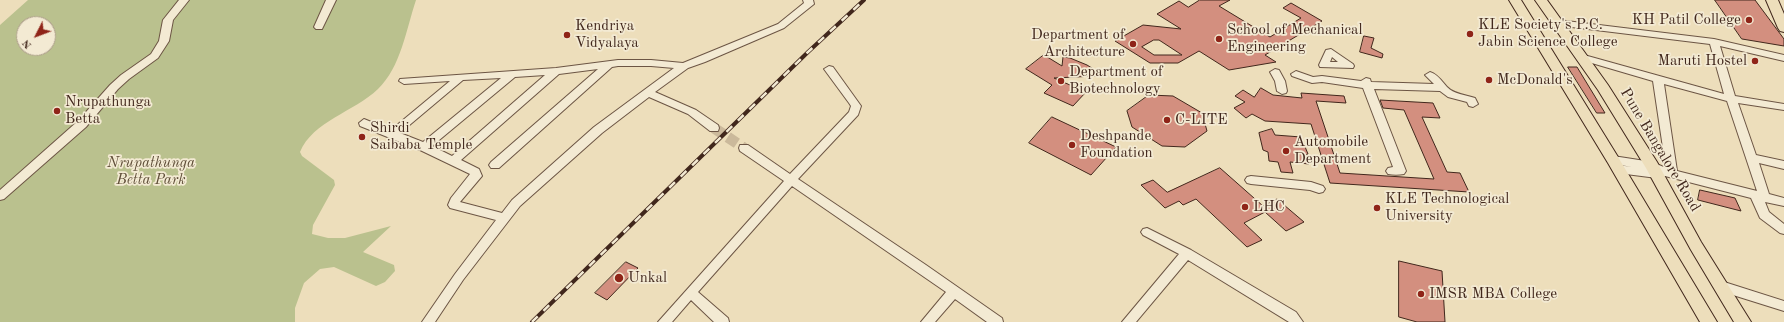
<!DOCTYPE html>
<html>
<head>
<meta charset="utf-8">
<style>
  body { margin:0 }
  #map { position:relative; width:1784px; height:322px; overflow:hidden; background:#eddebb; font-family:"Old Standard TT",serif }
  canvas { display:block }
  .north { position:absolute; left:16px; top:16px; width:40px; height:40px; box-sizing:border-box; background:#f3ead3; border:1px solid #ac9c8a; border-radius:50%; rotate:228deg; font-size:11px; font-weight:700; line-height:16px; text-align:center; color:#41271c }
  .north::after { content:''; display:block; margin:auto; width:14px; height:18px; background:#8f2418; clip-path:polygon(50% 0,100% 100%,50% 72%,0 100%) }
</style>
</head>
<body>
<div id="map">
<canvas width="1784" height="322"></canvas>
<div class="north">N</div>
</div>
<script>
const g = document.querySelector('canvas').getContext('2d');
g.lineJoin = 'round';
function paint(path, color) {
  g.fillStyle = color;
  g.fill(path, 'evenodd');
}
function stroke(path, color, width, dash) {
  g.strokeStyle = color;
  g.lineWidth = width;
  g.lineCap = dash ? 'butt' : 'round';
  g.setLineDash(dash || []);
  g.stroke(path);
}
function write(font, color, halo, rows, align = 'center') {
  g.font = font + ' "Old Standard TT",serif';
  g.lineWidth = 3.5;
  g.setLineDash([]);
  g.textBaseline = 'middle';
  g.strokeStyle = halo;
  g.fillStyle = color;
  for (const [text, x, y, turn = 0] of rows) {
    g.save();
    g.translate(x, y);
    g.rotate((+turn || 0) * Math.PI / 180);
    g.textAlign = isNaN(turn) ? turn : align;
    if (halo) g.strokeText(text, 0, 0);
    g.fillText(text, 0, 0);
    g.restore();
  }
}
paint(new Path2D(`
  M28 0H416C406 30 401 67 378 89 354 112 313 121 300 152L302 156 334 180 335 185 313 225 312 234 328 238H345L391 226 363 252 394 265 395 271 385 282 376 286 334 267 320 269 304 283 295 308V322H0V25ZM24 24H48V48H24Z`), '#bac18e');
const building = new Path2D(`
  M1200 0H1230L1219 6 1270 37 1301 18 1283 8 1291 3 1322 21 1265 55 1276 62 1229 70 1199 51 1178 63H1150L1115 41 1143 25 1181 29 1157 14 1179 1 1188 7ZM1154 40H1159L1182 55H1154L1142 47Z
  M1715 0H1755L1784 39V46L1742 39Z
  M1364 36 1374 38 1371 48 1383 54 1382 58 1360 52Z
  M1044 55 1062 66 1063 57 1070 58 1087 65 1095 70 1096 76 1054 78 1086 92 1073 106 1044 93 1052 85 1026 69Z
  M1568 67H1577L1605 113H1597Z
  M1261 88 1273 95 1302 98 1301 93 1344 96 1346 103 1316 101 1340 173 1434 179 1404 110 1383 108 1380 100 1433 103 1440 118 1422 117 1447 172 1460 173 1469 192 1330 183 1311 124 1265 121 1252 114 1246 118 1234 108 1245 102 1235 96 1243 90 1254 97Z
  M1149 95 1173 96 1202 113 1207 131 1185 147 1162 146 1132 127 1127 111Z
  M1052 117 1116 147 1091 175 1029 143Z
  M1272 129 1275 135 1301 137 1308 154 1304 156 1309 164 1290 162 1293 173 1281 172 1278 162 1269 161 1268 152 1263 150 1259 133Z
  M1220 168 1263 206 1277 199 1304 222 1286 231 1265 212 1244 223 1262 240 1247 247 1196 199 1183 205 1179 201 1165 208 1141 185 1153 180 1167 192Z
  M1700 190 1735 198 1741 211 1698 200Z
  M1399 261 1442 271 1445 322H1417L1399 317Z
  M626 262 638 268 607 300 595 293Z`);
paint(building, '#d38f7f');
stroke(building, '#41271c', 1);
stroke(new Path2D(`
  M714 128 744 148`), '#cbb99b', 11, [11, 5.5]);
const minor = new Path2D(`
  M179 0H189L173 20 169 41 158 58 129 79 118 89 86 127 4 199 0 200V190L78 121 110 85 121 75 151 54 159 41 163 20Z
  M326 0H336L322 29H316L314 27Z
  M803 0H813L814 4 784 28 705 62 688 68 655 92 696 110 718 125 719 128 718 131H710L688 114 649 97 602 133 520 206 463 280 435 322H422L455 274 496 220 450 208 448 205 451 198 470 174 420 150 360 126 359 123 364 119 391 130 450 81 404 84 399 81 400 79 556 68 618 60H651L683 63 778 24 804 3ZM618 66H651L674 68 594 127 512 200 502 213 460 202 482 176 479 169 461 160 559 74 598 69 491 162 489 165 491 168H499L612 67ZM545 75 452 156 432 146 515 77ZM501 78 423 142 400 133 463 80Z
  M1558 20 1714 39 1784 55V61L1720 46 1735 96 1784 104V110L1738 103 1756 155 1784 161V169L1759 163 1769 194 1784 198V206L1765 202 1769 212 1784 224V234L1780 233 1760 218 1751 198 1665 176 1657 178 1618 173 1614 172 1612 169 1614 166 1618 165 1632 167 1609 163 1608 160 1609 157 1613 156 1652 162 1666 168 1653 81 1578 59 1576 57 1578 55H1584L1724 94 1710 44 1555 25 1553 23ZM1664 84 1727 101 1757 191 1677 171Z
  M1331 49 1353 64 1354 66 1353 68 1320 67 1319 65 1326 50ZM1332 57 1338 62H1330Z
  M829 66 833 67 861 106 858 115 798 179 926 265 1002 318 1003 322H987L955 299 935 322H921L946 292 792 186 698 292 728 318 729 322H714L691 300 672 322H658L784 181 740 151 739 148 740 145H748L790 174 849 112 851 106 849 103 824 69Z
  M1275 69 1279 70 1285 81 1287 91 1286 93 1282 94 1277 91 1275 81 1270 72Z
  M1296 71 1313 77 1322 76 1361 81 1366 78 1370 79 1371 82 1434 84 1425 75 1430 72C1437 74 1442 81 1447 87 1453 94 1466 95 1475 98L1478 104 1473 107 1469 106 1467 102 1448 97 1440 91 1374 89 1406 171 1404 174C1399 175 1393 175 1388 174L1386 171 1388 168 1393 167 1363 88 1322 82 1312 83 1292 76 1291 74Z
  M1251 176 1311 182 1323 186 1325 189 1323 192 1319 193 1310 190 1251 184 1247 183 1245 180 1247 177Z
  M1147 228 1191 250 1296 312 1303 322H1289L1188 260 1136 322H1122L1179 254 1143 235 1141 232 1143 229Z
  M1721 281 1784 301V311L1717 290 1715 286 1717 282Z`);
const major = new Path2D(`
  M1509 0H1521L1618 157 1717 322H1700L1608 163Z
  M1535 0H1547L1608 85 1657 162 1701 242 1751 322H1734L1691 250 1646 168 1598 90Z
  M1766 0H1778L1784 14V32L1780 31 1778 28Z`);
stroke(minor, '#6c5544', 2);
stroke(major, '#41271c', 2);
paint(minor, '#f3ead3');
paint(major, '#eddebb');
const rail = new Path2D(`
  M532 322 808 52 864 0`);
stroke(rail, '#41271c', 4);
stroke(rail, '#f3ead3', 2.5, [8]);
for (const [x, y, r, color] of [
  [1749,20,4,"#8f2418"],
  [1470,34,4,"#8f2418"],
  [567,35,4,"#8f2418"],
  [1219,39,4,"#8f2418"],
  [1133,44,4,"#8f2418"],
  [1755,61,4,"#8f2418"],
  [1489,80,4,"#8f2418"],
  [1061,81,4,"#8f2418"],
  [57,111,4,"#8f2418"],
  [1167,120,4,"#8f2418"],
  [362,137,4,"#8f2418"],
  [1072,145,4,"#8f2418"],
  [1286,151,4,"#8f2418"],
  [1245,207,4,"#8f2418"],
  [1377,208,4,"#8f2418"],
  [619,278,5,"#8f2418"],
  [1421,294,4,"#8f2418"]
]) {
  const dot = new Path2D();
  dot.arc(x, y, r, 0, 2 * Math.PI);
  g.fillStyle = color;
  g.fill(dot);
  stroke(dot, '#f3ead3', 1.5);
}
write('15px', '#41271c', '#f3ead3', [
  ["KH Patil College",1741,20,"right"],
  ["KLE Society's P.C.",1478,25],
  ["Jabin Science College",1478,42],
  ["Kendriya",575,26],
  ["Vidyalaya",575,43],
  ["School of Mechanical",1227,30],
  ["Engineering",1227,47],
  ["Department of",1125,35,"right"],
  ["Architecture",1125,52,"right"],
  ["Maruti Hostel",1747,61,"right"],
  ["Department of",1069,72],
  ["Biotechnology",1069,89],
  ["McDonald's",1497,80],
  ["Nrupathunga",65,102],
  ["Betta",65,119],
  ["C-LITE",1175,120],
  ["Shirdi",370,128],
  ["Saibaba Temple",370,145],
  ["Deshpande",1080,136],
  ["Foundation",1080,153],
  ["Automobile",1294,142],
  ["Department",1294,159],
  ["KLE Technological",1385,199],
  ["University",1385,216],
  ["LHC",1253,207],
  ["Unkal",628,278],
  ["IMSR MBA College",1429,294]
], 'left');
write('15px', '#41271c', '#f3ead3', [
  ["Pune Bangalore Road",1660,150,59]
]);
write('italic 15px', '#5f4e38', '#f3ead3', [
  ["Nrupathunga",151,163],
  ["Betta Park",151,180]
]);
</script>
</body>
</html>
